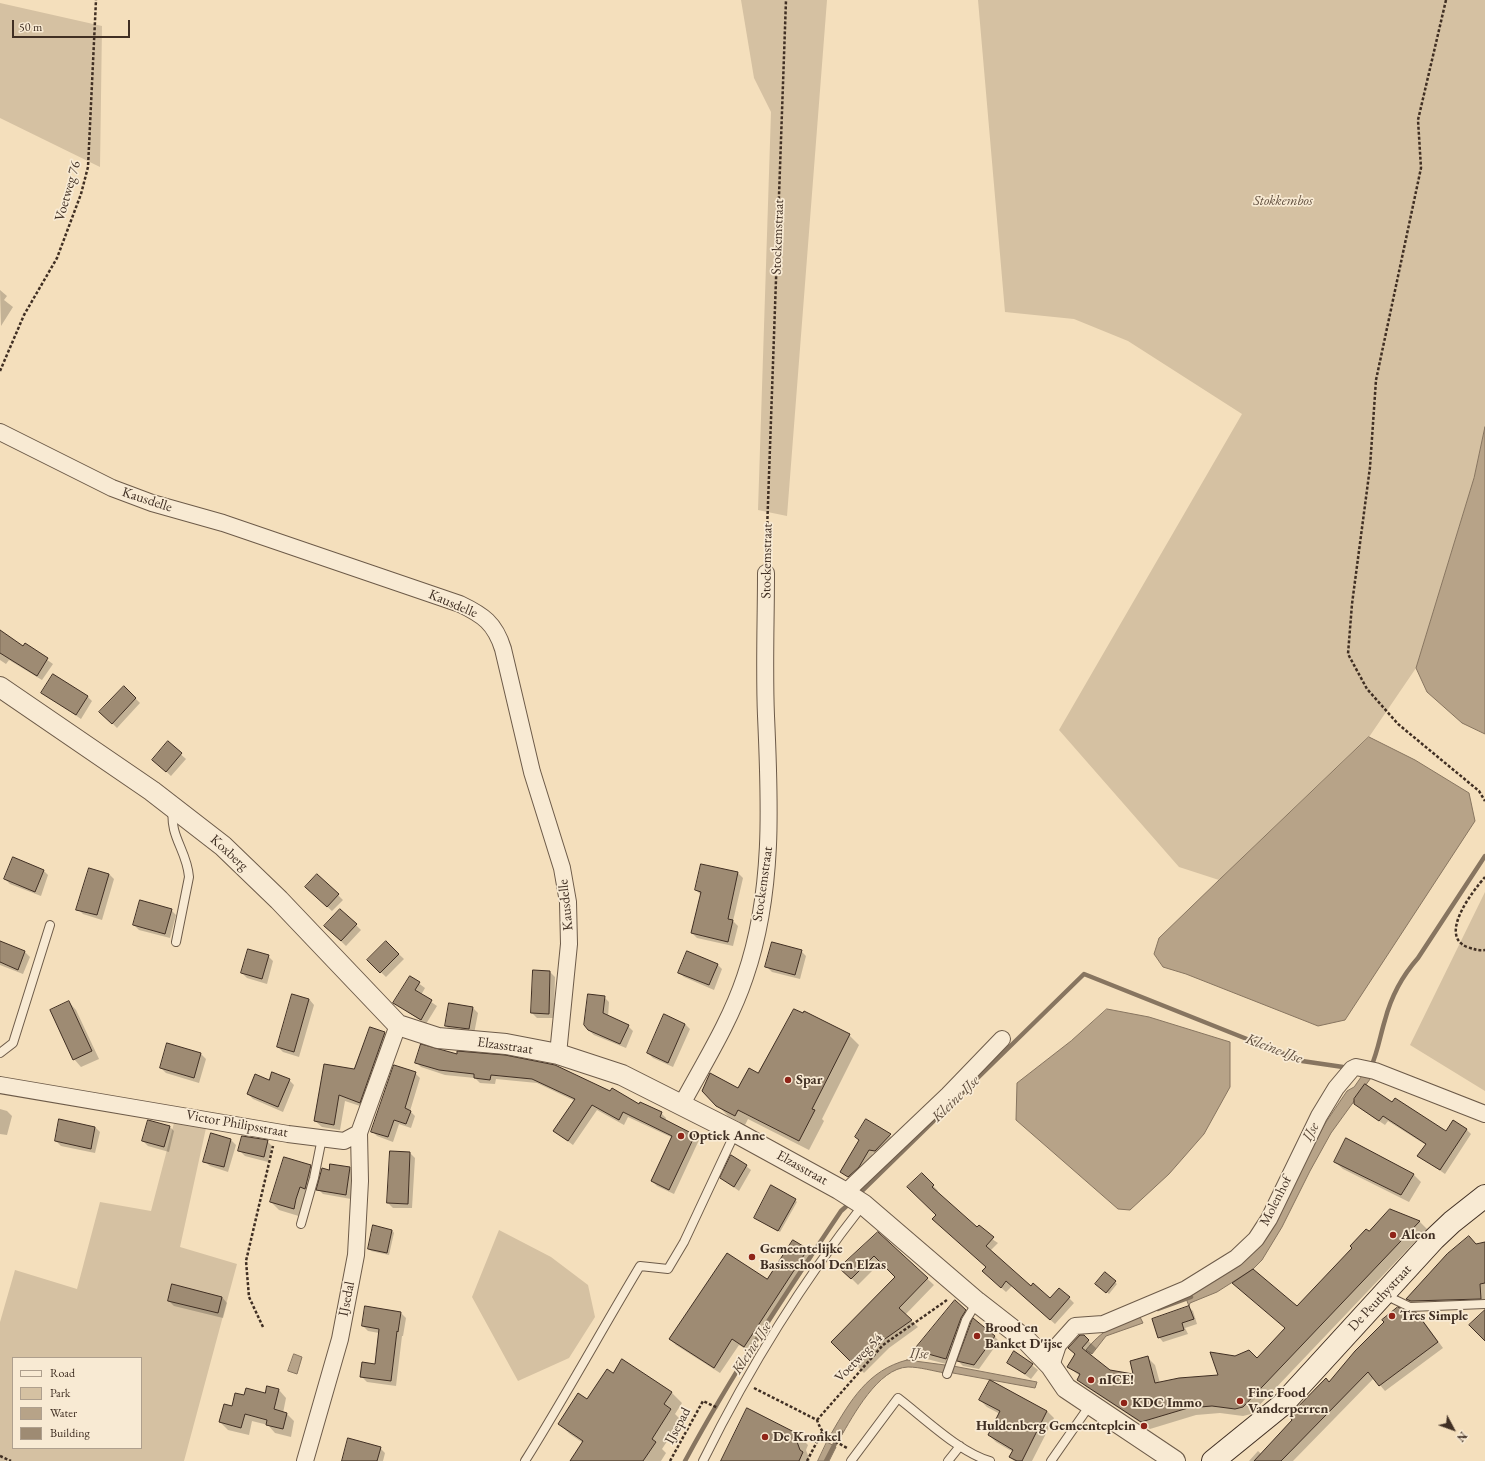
<!DOCTYPE html>
<html>
<head>
<meta charset="utf-8">
<style>
  body { margin:0 }
  #map { position:relative; width:1485px; height:1461px; overflow:hidden; background:#f4dfbc; font-family:"EB Garamond",serif }
  canvas { display:block }
  .legend { position:absolute; left:12px; top:1357px; width:130px; height:92px; box-sizing:border-box; background:#f8ead3; border:1px solid #ae9f8d; margin:0; padding:5px 7px; list-style:none; font-size:12px; color:#402f23 }
  .legend li { display:flex; align-items:center; gap:8px; height:20px }
  .legend b { width:20px; border:1px solid #ae9f8d }
  .north { position:absolute; left:1433px; top:1409px; width:40px; height:40px; -webkit-text-stroke:3px #f8ead3; paint-order:stroke; rotate:131deg; font-size:11px; font-weight:700; line-height:16px; text-align:center; color:#402f23 }
  .north::after { content:''; display:block; margin:auto; width:14px; height:18px; background:#402f23; clip-path:polygon(50% 0,100% 100%,50% 72%,0 100%) }
  .scale { position:absolute; left:12px; top:20px; width:118px; height:18px; box-sizing:border-box; border:2px solid #402f23; border-top:0; padding-left:5px; font-size:12px; line-height:14px; white-space:nowrap; color:#402f23; -webkit-text-stroke:3px #f8ead3; paint-order:stroke }
</style>
</head>
<body>
<div id="map">
<canvas width="1485" height="1461"></canvas>
<ul class="legend">
<li><b style="height:5px;background:#f8ead3"></b>Road</li>
<li><b style="height:11px;background:#d5c1a2"></b>Park</li>
<li><b style="height:11px;background:#b7a388"></b>Water</li>
<li><b style="height:11px;background:#9e8b73"></b>Building</li>
</ul>
<div class="north">N</div>
<div class="scale">50 m</div>
</div>
<script>
const g = document.querySelector('canvas').getContext('2d');
g.lineJoin = 'round';
function paint(path, color) {
  g.fillStyle = color;
  g.fill(path, 'evenodd');
}
function stroke(path, color, width, dash) {
  g.strokeStyle = color;
  g.lineWidth = width;
  g.lineCap = dash ? 'butt' : 'round';
  g.setLineDash(dash || []);
  g.stroke(path);
}
function write(font, color, halo, rows, align = 'center') {
  g.font = font + ' "EB Garamond",serif';
  g.lineWidth = 3.5;
  g.setLineDash([]);
  g.textBaseline = 'middle';
  g.strokeStyle = halo;
  g.fillStyle = color;
  for (const [text, x, y, turn = 0] of rows) {
    g.save();
    g.translate(x, y);
    g.rotate((+turn || 0) * Math.PI / 180);
    g.textAlign = isNaN(turn) ? turn : align;
    if (halo) g.strokeText(text, 0, 0);
    g.fillText(text, 0, 0);
    g.restore();
  }
}
paint(new Path2D(`
  M741 0H827L787 516 758 510 771 112 754 78Z
  M978 0H1485V427L1474 478 1416 668 1369 737 1219 880 1179 867 1059 730 1242 414 1128 341 1074 319 1005 312Z
  M0 3 102 26 100 167 0 118Z
  M1485 892V1091L1410 1045Z
  M174 1123 206 1128 180 1247 237 1264 184 1461H0V1322L15 1270 77 1289 100 1202 151 1211ZM13 1358H141V1448H13Z
  M499 1230 551 1257 588 1285 595 1317 569 1358 518 1381 472 1297Z`), '#d5c1a2');
const water = new Path2D(`
  M1485 427V734L1462 723 1427 692 1416 668 1474 478Z
  M1369 737 1415 760 1469 793 1475 821 1345 1020 1318 1026 1186 974 1163 967 1154 954 1159 938 1219 880Z
  M1107 1009 1149 1017 1230 1042V1087L1204 1134 1169 1174 1130 1210 1118 1209 1016 1120 1017 1083 1071 1041Z
  M1365 1072 1373 1075 1331 1133 1310 1171 1282 1227 1262 1260 1253 1269 1217 1292 1190 1303 1189 1306 1185 1296C1211 1283 1235 1269 1257 1249L1326 1122 1347 1091 1354 1087Z
  M1139 1315 1143 1323 1106 1336 1092 1354 1086 1350C1102 1330 1116 1324 1139 1315Z
  M294 1354 302 1357 297 1374 288 1371Z
  M907 1360 945 1365V1373C933 1371 920 1367 908 1367 878 1368 853 1416 840 1438L831 1434C850 1401 868 1370 907 1360Z
  M953 1366 1037 1382 1035 1388 953 1373Z
  M827 1442 836 1447 829 1461H818Z`);
paint(water, '#b7a388');
stroke(water, '#877560', 1);
paint(new Path2D(`
  M0 290 7 296 4 300 13 307 1 326Z
  M0 631 24 648 26 645 53 664 42 680 9 660 6 664 0 660Z
  M124 687 140 703 117 728 106 717Z
  M43 693 87 696 92 701 81 719Z
  M168 743 186 759 171 776 158 764Z
  M702 865 738 873 743 878 733 921 738 926 733 946 697 938 692 933 701 895 696 890Z
  M43 870 48 875 41 896 10 884 5 879Z
  M109 874 114 879 102 920 83 914 78 909Z
  M311 892 338 895 343 900 332 911Z
  M171 910 176 915 170 938 139 930 134 925Z
  M356 925 361 930 346 946 325 926Z
  M0 942 25 952 30 957 23 974 0 965Z
  M386 942 404 959 386 977 368 960Z
  M801 951 806 956 800 979 772 972 767 967Z
  M268 956 273 961 267 984 247 978 242 973Z
  M717 964 722 969 714 990 684 977 679 972Z
  M534 971 550 972 555 977 554 1018H537L532 1013Z
  M410 977 425 988 421 995 437 1006 426 1024 394 1003Z
  M604 997 609 1002 608 1017 628 1026 633 1031 626 1048 594 1035 588 1030Z
  M309 999 314 1005 299 1057 283 1052 278 1047Z
  M69 1002 76 1010 99 1059 81 1067 74 1059Z
  M450 1004 473 1008 478 1013 474 1034 451 1031 446 1026Z
  M685 1024 690 1029 673 1067 653 1058 648 1053Z
  M370 1029 385 1033 391 1039 366 1108 345 1101 340 1130 322 1127 315 1121 354 1070Z
  M849 1035 859 1045 822 1119 824 1121 809 1150 748 1119 745 1125 728 1116 703 1091 738 1090Z
  M421 1046 639 1105 661 1113 666 1118 665 1121 694 1135 699 1140 674 1194 657 1186 652 1181 673 1138 628 1117 624 1125 597 1110 573 1145 554 1131 575 1101 537 1083 496 1079 495 1084 480 1083 475 1078 445 1075 421 1067 416 1062Z
  M201 1054 206 1059 199 1083 166 1073 161 1068Z
  M415 1073 420 1078 410 1111 415 1116 411 1128 399 1124 393 1142 377 1136 372 1131Z
  M289 1080 294 1085 283 1112 253 1099 248 1094 269 1081Z
  M1392 1103 1446 1132 1466 1129 1471 1134 1445 1174 1419 1156 1426 1145 1388 1121 1385 1125 1361 1109Z
  M0 1109 7 1111 12 1116 7 1135 0 1134Z
  M867 1120 894 1139 879 1155 873 1153 863 1171 853 1180 841 1171 860 1141 856 1137Z
  M169 1126 174 1131 169 1152 148 1146 143 1141Z
  M95 1127 100 1132 95 1153 61 1146 56 1141Z
  M1347 1139 1414 1175 1421 1182 1409 1202 1343 1169 1335 1162Z
  M231 1140 236 1145 228 1172 210 1166 204 1161Z
  M267 1141 272 1146 268 1162 245 1156 240 1151Z
  M410 1153 415 1158 412 1208H393L388 1203Z
  M311 1166 318 1173 302 1217 279 1210 271 1202Z
  M746 1166 751 1170 739 1191 721 1178Z
  M350 1168 355 1173 351 1199 323 1194 318 1189 330 1171Z
  M922 1174 938 1191 936 1193 977 1229 998 1243 990 1251 1031 1287 1050 1299 1069 1298 1074 1303 1055 1324 1012 1286 1006 1292 988 1276 987 1267 963 1246 937 1215Z
  M795 1200 797 1202 780 1232 755 1218Z
  M1391 1210 1420 1222 1427 1229 1251 1414 1243 1416 1220 1413 1196 1415 1150 1429 1086 1387 1078 1379 1080 1376 1068 1367 1083 1336 1096 1348 1090 1356 1110 1371 1135 1375 1148 1358 1155 1365 1160 1383 1220 1376 1257 1359 1286 1328 1233 1283 1297 1307Z
  M392 1230 394 1233 389 1255 371 1251 369 1249Z
  M878 1233 934 1285 905 1315 918 1327 889 1348 864 1373 833 1342 896 1277 881 1262 858 1285 841 1268Z
  M1485 1243V1305H1413L1407 1299 1477 1245Z
  M807 1250 813 1257 751 1352 739 1345 720 1373 676 1345 670 1339 768 1280Z
  M1106 1274 1117 1284 1109 1294 1097 1284Z
  M222 1297 227 1303 223 1318 174 1306 169 1301Z
  M1188 1307 1193 1311 1197 1324 1185 1328 1188 1334 1163 1342 1159 1337Z
  M965 1311 973 1318 968 1326 954 1366 923 1358 916 1350Z
  M401 1313 406 1318 403 1336H402L396 1386 367 1382 362 1377 376 1365 379 1333 368 1331 363 1326Z
  M1408 1313H1415L1422 1319 1443 1348 1385 1391 1374 1378 1293 1461H1272L1329 1383Z
  M994 1336 999 1341 979 1369 963 1366 958 1361Z
  M1015 1352 1038 1370 1031 1379 1008 1363Z
  M622 1361 672 1393 682 1403 675 1414 681 1420 662 1449 666 1453 661 1461H572L583 1443 570 1434 559 1424 588 1401 613 1375Z
  M279 1390 286 1398 283 1413 287 1414 294 1421 291 1437 275 1433 268 1425 252 1421 249 1435 228 1430 220 1422 245 1396 266 1394Z
  M980 1400 1047 1411 1054 1418 1032 1461H1014L1010 1457 1013 1452 996 1442 989 1435 1000 1414 987 1407Z
  M747 1410 798 1435 808 1445 806 1450 810 1461H722Z
  M380 1448 385 1453 383 1461H344Z
  M1258 1451 1269 1461H1249Z`), '#0003');
stroke(new Path2D(`
  M1371 1067C1378 1051 1380 1036 1385 1020 1391 997 1403 975 1418 958L1485 856
  M858 1195 1084 974 1302 1061 1343 1067
  M1158 1309 1191 1297
  M685 1461C732 1374 786 1293 841 1211L850 1203
  M826 1461 841 1432`), '#877560', 4.5);
const building = new Path2D(`
  M0 630 23 646 25 643 48 658 37 676 0 653Z
  M53 674 88 696 76 715 41 693Z
  M124 686 136 698 112 724 99 712Z
  M168 741 182 753 166 772 152 760Z
  M13 857 44 870 35 892 4 879Z
  M701 864 738 872 728 919 733 920 728 942 691 933 701 892 695 890Z
  M89 868 109 874 97 915 76 910Z
  M317 874 339 894 327 907 305 887Z
  M140 900 172 909 165 934 133 925Z
  M340 909 357 924 341 941 324 926Z
  M0 941 25 951 18 970 0 962Z
  M386 941 399 954 380 973 367 960Z
  M772 942 802 950 795 975 765 967Z
  M248 949 269 955 262 979 241 973Z
  M687 951 718 964 709 985 678 973Z
  M533 970 550 971 549 1014 531 1013Z
  M410 976 420 982 415 990 432 1000 421 1020 393 1003Z
  M292 994 309 999 294 1052 277 1047Z
  M588 994 605 996 603 1013 629 1025 620 1044 588 1030 584 1025Z
  M69 1001 92 1051 73 1060 50 1010Z
  M449 1003 473 1007 469 1029 445 1026Z
  M794 1009 803 1013 804 1011 850 1034 812 1109 815 1110 799 1141 738 1110 735 1116 716 1106 702 1091 710 1073 738 1088 749 1068 758 1073Z
  M664 1014 685 1024 668 1063 647 1053Z
  M370 1027 385 1032 360 1103 339 1095 334 1125 314 1121 324 1064 354 1069Z
  M167 1043 201 1053 194 1078 160 1068Z
  M421 1044 457 1054V1051L505 1055 555 1065 610 1091 612 1088 639 1104 640 1102 662 1112 660 1117 695 1135 669 1190 651 1181 672 1136 623 1112 619 1120 592 1105 568 1141 553 1131 575 1099 532 1079 491 1075 490 1080 474 1078V1074L439 1070 415 1063Z
  M394 1065 416 1072 405 1108 411 1111 406 1124 394 1120 388 1137 371 1132Z
  M272 1072 290 1079 278 1107 247 1094 255 1074 269 1080Z
  M1365 1084 1392 1102 1395 1098 1446 1131 1453 1120 1467 1129 1440 1170 1417 1156 1426 1144 1383 1116 1379 1121 1354 1104V1099Z
  M59 1119 95 1127 91 1149 55 1141Z
  M866 1119 891 1134 875 1151 869 1150 859 1167 848 1177 840 1172 859 1140 855 1137Z
  M148 1120 170 1126 164 1147 142 1141Z
  M211 1133 231 1139 224 1167 203 1162Z
  M242 1136 268 1140 264 1157 238 1151Z
  M1346 1138 1414 1174 1401 1195 1334 1162Z
  M390 1151 410 1152 408 1204 387 1203Z
  M731 1155 747 1165 734 1187 720 1178Z
  M284 1157 311 1165 305 1189 300 1187 296 1199 294 1209 270 1202Z
  M330 1164 350 1167 346 1195 316 1190 322 1168 329 1170Z
  M922 1173 934 1185 932 1187 977 1227 979 1225 994 1237 986 1246 1031 1286 1033 1283 1050 1298 1059 1288 1070 1297 1050 1320 1006 1281 1001 1288 982 1271 986 1267 932 1219 936 1215 907 1187Z
  M771 1185 796 1199 778 1231 754 1218Z
  M1390 1209 1420 1221 1243 1407 1235 1409 1212 1406 1188 1408 1141 1422 1077 1380 1080 1374 1067 1367 1075 1354 1068 1348 1080 1335H1084L1089 1340 1082 1348 1110 1370 1133 1374 1130 1361 1148 1356 1155 1383 1179 1378 1218 1375 1210 1352 1235 1356 1249 1350 1257 1358 1285 1328 1232 1283 1253 1269 1297 1306 1352 1248 1350 1246 1366 1229 1369 1231Z
  M373 1225 392 1230 387 1253 368 1249Z
  M878 1232 928 1278 899 1308 912 1320 882 1341 856 1367 831 1342 895 1277 874 1256 851 1279 839 1268Z
  M1469 1236 1476 1244 1485 1242V1283L1480 1284 1481 1299 1411 1301 1406 1299 1447 1254Z
  M793 1240 808 1249 744 1347 732 1339 714 1368 669 1339 727 1253 767 1279Z
  M1105 1272 1116 1281 1106 1293 1095 1284Z
  M172 1284 222 1297 218 1313 168 1301Z
  M955 1300 966 1310 961 1318 946 1359 914 1350Z
  M365 1306 401 1312 398 1332 397 1331 391 1381 360 1377 362 1362 375 1364 379 1329 362 1326Z
  M1189 1306 1194 1319 1182 1323 1184 1330 1158 1338 1152 1319Z
  M1398 1307 1408 1312H1416L1438 1342 1379 1386 1368 1372 1281 1461H1254L1292 1420 1289 1416 1326 1378 1329 1382 1355 1351 1384 1322 1382 1320Z
  M1485 1310V1341L1469 1325Z
  M973 1318 995 1336 974 1365 957 1361Z
  M1014 1351 1033 1364 1025 1374 1007 1363Z
  M622 1359 672 1392 664 1404 671 1409 652 1439 656 1442 643 1461H570L583 1441 558 1424 578 1393 587 1399 607 1369 613 1373Z
  M990 1380 1047 1411 1022 1461H1017L1009 1457 1013 1450 988 1435 1000 1411 979 1400Z
  M267 1386 279 1389 274 1409 287 1413 283 1429 266 1425 267 1420 245 1414 241 1428 219 1422 224 1404 232 1406 235 1393 244 1395 246 1388 265 1393Z
  M747 1408 798 1434 796 1439 800 1450 803 1452 799 1461H721Z
  M348 1438 381 1447 377 1461H342Z`);
paint(building, '#9e8b73');
stroke(building, '#402f23', 1);
const service = new Path2D(`
  M173 808C169 837 187 850 189 877L176 942
  M0 1053 13 1043 50 925
  M301 1224 314 1178 322 1138
  M1385 1295 1410 1307 1485 1304
  M947 1374 966 1320 977 1302
  M525 1461C565 1397 601 1331 640 1266L668 1269 684 1242 735 1133
  M703 1461C748 1370 800 1285 863 1205
  M851 1461 898 1398C923 1417 960 1453 990 1461
  M948 1461 960 1446
  M1051 1461 1090 1405`);
const minor = new Path2D(`
  M0 432 112 488 152 503 223 523 460 604C483 615 495 623 503 649L532 772 562 868 568 902 569 944 558 1054
  M0 1085 288 1134 344 1141 359 1133
  M682 1104C704 1063 730 1022 745 977 774 893 770 803 766 716 764 668 766 620 766 573
  M845 1193 948 1095 1002 1039
  M1051 1366 1058 1345 1075 1326 1103 1324 1186 1289 1236 1258 1256 1239 1269 1219 1319 1116 1336 1088 1352 1069 1356 1067 1375 1071 1485 1114
  M305 1461 340 1339 356 1255 360 1181 359 1133 398 1025`);
const tertiary = new Path2D(`
  M0 687 152 791 223 846 279 900 398 1025 438 1038 506 1044 558 1054 622 1075 735 1132 839 1189 864 1205 977 1302 1027 1341 1051 1366 1066 1388 1175 1461`);
const secondary = new Path2D(`
  M1213 1461 1282 1405 1434 1239 1452 1222 1485 1196`);
stroke(service, '#6d5b49', 10);
stroke(minor, '#6d5b49', 18);
stroke(tertiary, '#6d5b49', 22);
stroke(secondary, '#402f23', 24);
stroke(new Path2D(`
  M1446 0 1418 120 1421 168 1376 380 1370 467 1352 604 1348 654 1367 689 1398 724 1479 791 1485 801
  M0 371 24 315 57 258 81 194 88 167 96 0
  M766 559 786 0
  M1485 877C1473 891 1438 935 1467 947 1474 949 1478 951 1485 950
  M263 1327 249 1297 246 1261 273 1146
  M754 1388 817 1420C824 1439 830 1438 847 1448
  M817 1420 883 1345 947 1300
  M0 1456 11 1461
  M670 1461 703 1401 718 1408
  M807 1461 822 1432`), '#402f23', 2.5, [3, 2]);
stroke(service, '#f8ead3', 8);
stroke(minor, '#f8ead3', 16);
stroke(tertiary, '#f8ead3', 20);
stroke(secondary, '#f8ead3', 22);
for (const [x, y, r, color] of [
  [788,1080,4,"#8f2418"],
  [681,1136,4,"#8f2418"],
  [1393,1235,4,"#8f2418"],
  [752,1257,4,"#8f2418"],
  [1392,1316,4,"#8f2418"],
  [977,1336,4,"#8f2418"],
  [1091,1380,4,"#8f2418"],
  [1240,1401,4,"#8f2418"],
  [1124,1403,4,"#8f2418"],
  [1144,1426,4,"#8f2418"],
  [765,1437,4,"#8f2418"]
]) {
  const dot = new Path2D();
  dot.arc(x, y, r, 0, 2 * Math.PI);
  g.fillStyle = color;
  g.fill(dot);
  stroke(dot, '#f8ead3', 1.5);
}
write('14px', '#402f23', '#f8ead3', [
  ["Voetweg 76",68,191,-74],
  ["Stockemstraat",778,237,-88],
  ["Kausdelle",147,500,18],
  ["Stockemstraat",767,561,-89],
  ["Kausdelle",453,604,23],
  ["Koxberg",229,853,42],
  ["Stockemstraat",763,884,-82],
  ["Kausdelle",566,905,-96],
  ["Elzasstraat",505,1046,8],
  ["Victor Philipsstraat",237,1124,10],
  ["Elzasstraat",802,1168,29],
  ["Molenhof",1276,1201,-63],
  ["De Peuthystraat",1380,1298,-47],
  ["IJsedal",347,1299,-79],
  ["Voetweg 54",859,1358,-46],
  ["IJsepad",678,1426,-62]
]);
write('italic 14px', '#5e4c3c', '#f8ead3', [
  ["Stokkembos",1283,201]
]);
write('bold 14px', '#402f23', '#f8ead3', [
  ["Spar",796,1080],
  ["Optiek Anne",689,1136],
  ["Aleon",1401,1235],
  ["Gemeentelijke",760,1249],
  ["Basisschool Den Elzas",760,1265],
  ["Tres Simple",1400,1316],
  ["Brood en",985,1328],
  ["Banket D'ijse",985,1344],
  ["nICE!",1099,1380],
  ["Fine Food",1248,1393],
  ["Vanderperren",1248,1409],
  ["KDC Immo",1132,1403],
  ["Huldenberg Gemeenteplein",1136,1426,"right"],
  ["De Kronkel",773,1437]
], 'left');
write('italic 15px', '#5e4c3c', '#f8ead3', [
  ["Kleine IJse",1274,1049,21],
  ["Kleine IJse",956,1099,-44],
  ["IJse",1311,1132,-63],
  ["Kleine IJse",752,1348,-57],
  ["IJse",919,1354,2]
]);
</script>
</body>
</html>
